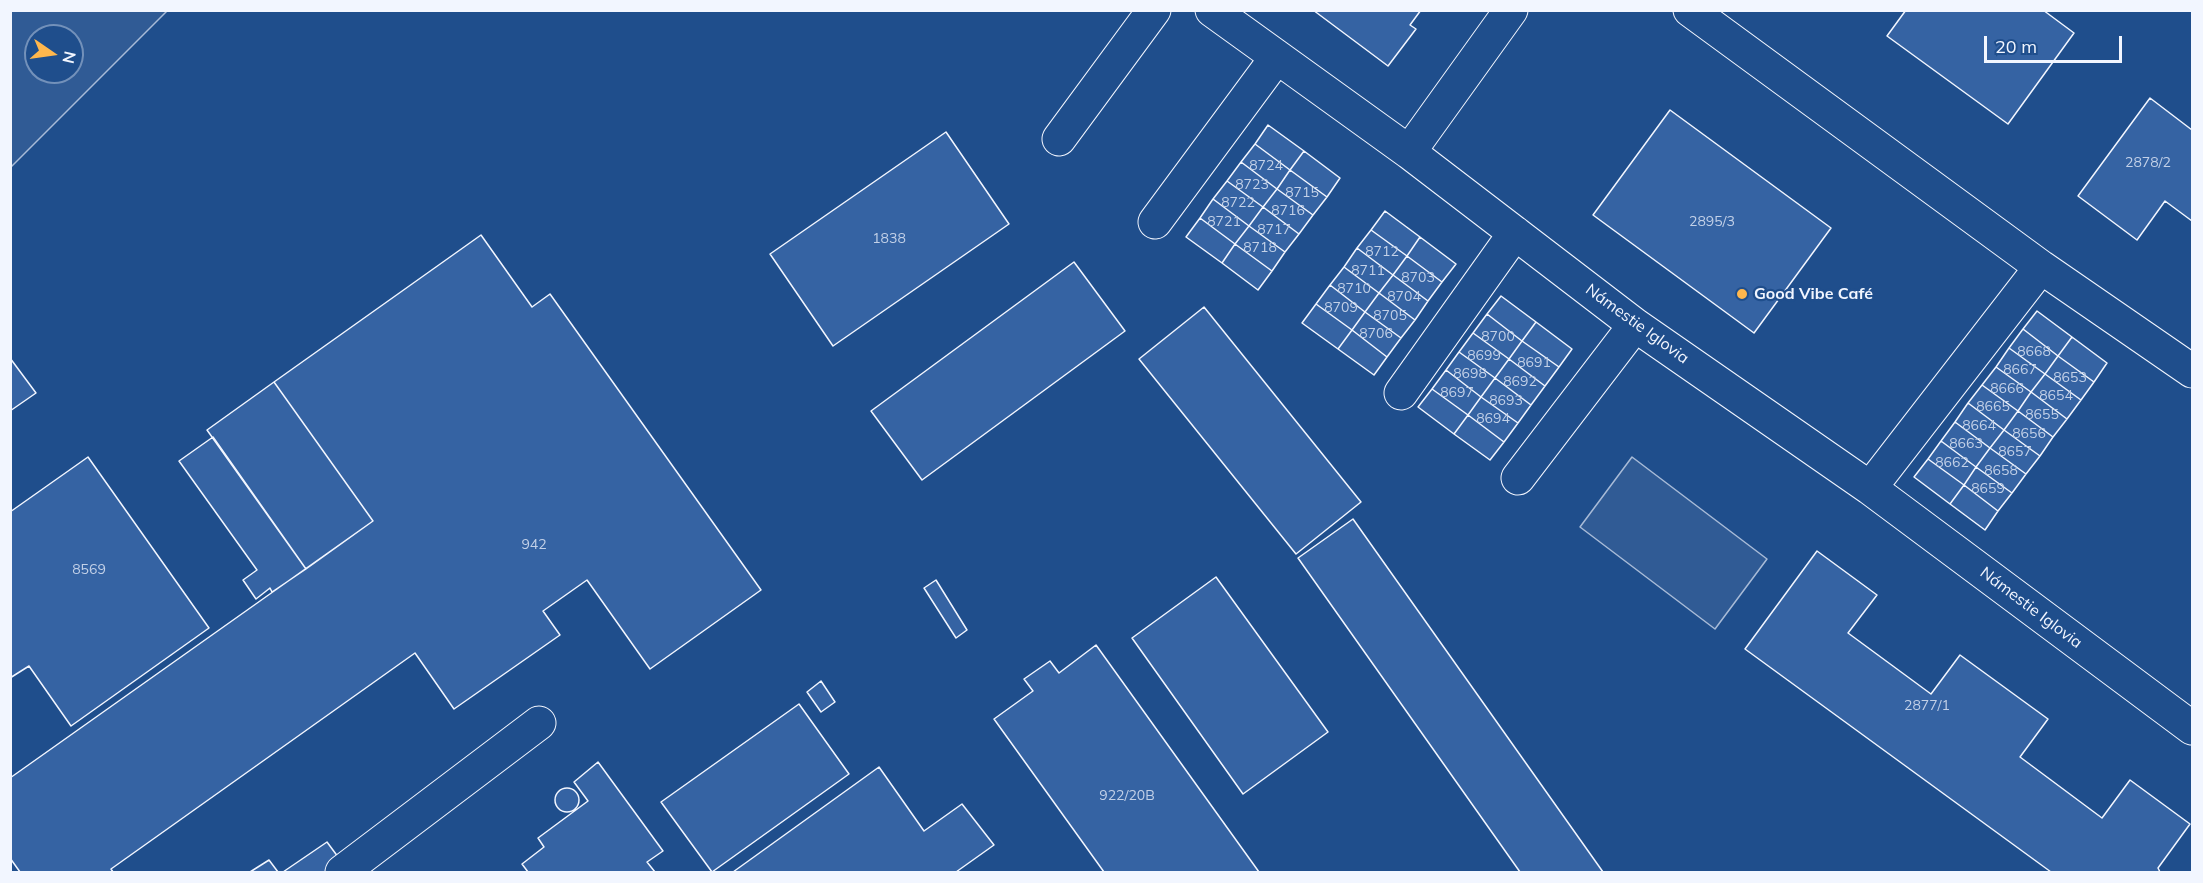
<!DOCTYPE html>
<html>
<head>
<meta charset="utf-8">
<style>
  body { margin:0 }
  #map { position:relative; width:2203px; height:883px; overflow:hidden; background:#1f4e8c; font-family:Mulish,sans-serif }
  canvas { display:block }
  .frame { position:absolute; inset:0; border:12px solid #f2f6ff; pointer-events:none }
  .north { position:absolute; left:24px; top:24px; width:60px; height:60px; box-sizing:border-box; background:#1f4e8c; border:2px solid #7391ba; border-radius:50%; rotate:103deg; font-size:16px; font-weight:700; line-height:24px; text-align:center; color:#f2f6ff }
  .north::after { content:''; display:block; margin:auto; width:21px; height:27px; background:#ffb74d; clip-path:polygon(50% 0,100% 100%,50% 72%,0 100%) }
  .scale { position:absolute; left:1984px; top:36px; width:138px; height:27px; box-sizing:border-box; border:3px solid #f2f6ff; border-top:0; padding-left:8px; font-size:18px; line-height:21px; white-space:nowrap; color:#f2f6ff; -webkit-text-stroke:4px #1f4e8c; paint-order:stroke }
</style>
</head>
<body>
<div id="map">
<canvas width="2203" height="883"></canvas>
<div class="frame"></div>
<div class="north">N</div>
<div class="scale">20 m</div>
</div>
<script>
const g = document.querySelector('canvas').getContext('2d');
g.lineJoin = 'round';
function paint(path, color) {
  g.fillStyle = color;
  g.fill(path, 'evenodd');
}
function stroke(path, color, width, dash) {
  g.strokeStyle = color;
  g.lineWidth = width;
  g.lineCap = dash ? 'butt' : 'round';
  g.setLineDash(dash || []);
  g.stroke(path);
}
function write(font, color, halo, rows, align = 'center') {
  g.font = font + ' Mulish,sans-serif';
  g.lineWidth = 4.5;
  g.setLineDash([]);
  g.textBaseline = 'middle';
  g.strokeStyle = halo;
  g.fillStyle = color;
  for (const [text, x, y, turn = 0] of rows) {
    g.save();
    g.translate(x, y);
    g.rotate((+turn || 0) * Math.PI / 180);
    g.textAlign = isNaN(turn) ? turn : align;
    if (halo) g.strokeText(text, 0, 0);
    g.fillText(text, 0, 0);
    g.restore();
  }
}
const green = new Path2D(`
  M11 10 167 11 11 167 10 11ZM36 36H72V72H36Z
  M1632 457 1767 559 1715 629 1580 527Z`);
paint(green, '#305b95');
stroke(green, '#a8bbd7', 1.5);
const building = new Path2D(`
  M1313 10H1421L1410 25 1416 29 1388 66Z
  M1906 10H2043L2074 33 2008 124 1887 36Z
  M2150 98 2192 130V221L2165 201 2137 240 2078 196Z
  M1670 110 1831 228 1754 333 1593 215Z
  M1268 125 1304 151 1290 170 1255 144Z
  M946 132 1009 224 833 346 770 254Z
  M1255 144 1290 170 1277 189 1241 162Z
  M1304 151 1340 178 1327 197 1290 170Z
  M1241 162 1277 189 1263 207 1227 181Z
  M1290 170 1327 197 1313 215 1277 189Z
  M1227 181 1263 207 1249 226 1213 199Z
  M1277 189 1313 215 1299 234 1263 207Z
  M1213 199 1249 226 1235 244 1200 218Z
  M1263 207 1299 234 1285 252 1249 226Z
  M1385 211 1420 237 1407 256 1371 230Z
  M1200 218 1235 244 1222 263 1186 237Z
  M1249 226 1285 252 1272 271 1235 244Z
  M1371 230 1407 256 1393 275 1357 248Z
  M481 235 532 307 550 294 761 590 650 669 587 580 543 611 560 635 454 709 415 653 111 869 113 872H20L10 858V778L373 521 274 382Z
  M1420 237 1456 264 1442 282 1407 256Z
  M1235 244 1272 271 1258 290 1222 263Z
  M1357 248 1393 275 1379 293 1344 267Z
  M1407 256 1442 282 1428 301 1393 275Z
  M1074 262 1125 331 922 480 871 411Z
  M1344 267 1379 293 1365 312 1330 285Z
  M1393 275 1428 301 1415 320 1379 293Z
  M1330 285 1365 312 1352 330 1316 304Z
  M1379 293 1415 320 1401 338 1365 312Z
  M1501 296 1536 322 1522 341 1487 314Z
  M1316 304 1352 330 1338 349 1302 323Z
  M1204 307 1361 502 1296 554 1139 359Z
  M2037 311 2072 337 2058 356 2023 329Z
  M1365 312 1401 338 1387 357 1352 330Z
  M1487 314 1522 341 1509 359 1473 333Z
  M1536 322 1572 349 1559 367 1522 341Z
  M2023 329 2058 356 2045 374 2009 348Z
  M1352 330 1387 357 1374 375 1338 349Z
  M1473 333 1509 359 1495 378 1459 352Z
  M2072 337 2107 363 2094 382 2058 356Z
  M1522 341 1559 367 1545 386 1509 359Z
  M2009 348 2045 374 2031 392 1996 367Z
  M1459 352 1495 378 1481 397 1446 370Z
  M2058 356 2094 382 2081 400 2045 374Z
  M10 358 36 393 10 411Z
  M1509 359 1545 386 1531 405 1495 378Z
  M1996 367 2031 392 2018 411 1982 385Z
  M1446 370 1481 397 1468 415 1432 389Z
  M2045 374 2081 400 2067 419 2031 392Z
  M1495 378 1531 405 1518 423 1481 397Z
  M274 382 373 521 306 569 207 430Z
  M1982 385 2018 411 2004 430 1968 403Z
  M1432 389 1468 415 1454 434 1418 407Z
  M2031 392 2067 419 2053 437 2018 411Z
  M1481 397 1518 423 1504 442 1468 415Z
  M1968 403 2004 430 1990 448 1955 422Z
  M2018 411 2053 437 2040 456 2004 430Z
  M1468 415 1504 442 1490 460 1454 434Z
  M1955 422 1990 448 1976 467 1941 441Z
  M2004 430 2040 456 2026 474 1990 448Z
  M213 437 306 569 272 592 270 588 256 599 243 580 257 570 179 461Z
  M1941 441 1976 467 1964 485 1928 459Z
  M1990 448 2026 474 2012 493 1976 467Z
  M88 457 209 628 71 726 29 666 10 678V512Z
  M1928 459 1964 485 1950 504 1914 477Z
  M1976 467 2012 493 1998 511 1964 485Z
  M1964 485 1998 511 1985 530 1950 504Z
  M1353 519 1603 872H1520L1298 558Z
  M1817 551 1877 595 1848 633 1931 694 1960 655 2048 719 2020 757 2102 818 2130 780 2190 824 2158 868 2160 872H2051L1745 649Z
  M1216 577 1328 732 1243 794 1132 638Z
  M936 580 967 630 956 638 924 588Z
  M1096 645 1259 872H1104L994 719 1033 691 1024 679 1050 661 1059 673Z
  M821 681 835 702 821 712 807 692Z
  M799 704 849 774 712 872 661 802Z
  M598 762 663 851 647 862 655 872H528L522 864 544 847 538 838 588 801 574 782Z
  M879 767 924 831 962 804 994 845 956 872H733Z
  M555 800a12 12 0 1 1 24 0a12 12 0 1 1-24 0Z
  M327 842 344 865 334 872H283Z
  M269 860 278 872H250Z`);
paint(building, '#3563a3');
stroke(building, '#f2f6ff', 1.5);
const minor = new Path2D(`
  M1212 10 1409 152
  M1511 10 1409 152 1635 325 1870 488 2192 728
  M1690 10 2041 267 2192 371
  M1059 139 1154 10
  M1155 222 1277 57
  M1401 393 1515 233
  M1518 478 1635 325
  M1870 488 2041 267
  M342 872 539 723`);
stroke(minor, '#f2f6ff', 35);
stroke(minor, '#1f4e8c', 33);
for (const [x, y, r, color] of [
  [1742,294,6,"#ffb74d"]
]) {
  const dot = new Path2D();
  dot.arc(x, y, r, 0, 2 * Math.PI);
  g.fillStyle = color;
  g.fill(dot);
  stroke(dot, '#1f4e8c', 2);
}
write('14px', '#c3d1e8', null, [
  ["2878/2",2148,163],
  ["8724",1266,166],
  ["8723",1252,185],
  ["8715",1302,193],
  ["8722",1238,203],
  ["8716",1288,211],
  ["8721",1224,222],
  ["2895/3",1712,222],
  ["8717",1274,230],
  ["1838",889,239],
  ["8718",1260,248],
  ["8712",1382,252],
  ["8711",1368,271],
  ["8703",1418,278],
  ["8710",1354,289],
  ["8704",1404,297],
  ["8709",1341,308],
  ["8705",1390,316],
  ["8706",1376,334],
  ["8700",1498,337],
  ["8668",2034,352],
  ["8699",1484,356],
  ["8691",1534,363],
  ["8667",2020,370],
  ["8698",1470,374],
  ["8653",2070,378],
  ["8692",1520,382],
  ["8666",2007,389],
  ["8697",1457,393],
  ["8654",2056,396],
  ["8693",1506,401],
  ["8665",1993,407],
  ["8655",2042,415],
  ["8694",1493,419],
  ["8664",1979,426],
  ["8656",2029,434],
  ["8663",1966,444],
  ["8657",2015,452],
  ["8662",1952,463],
  ["8658",2001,471],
  ["8659",1988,489],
  ["942",534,545],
  ["8569",89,570],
  ["2877/1",1927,706],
  ["922/20B",1127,796]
]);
write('bold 16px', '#f2f6ff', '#1f4e8c', [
  ["Good Vibe Café",1754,294]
], 'left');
write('16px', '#f2f6ff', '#1f4e8c', [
  ["Námestie Iglovia",1637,324,36],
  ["Námestie Iglovia",2031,608,37]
]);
</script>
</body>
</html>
